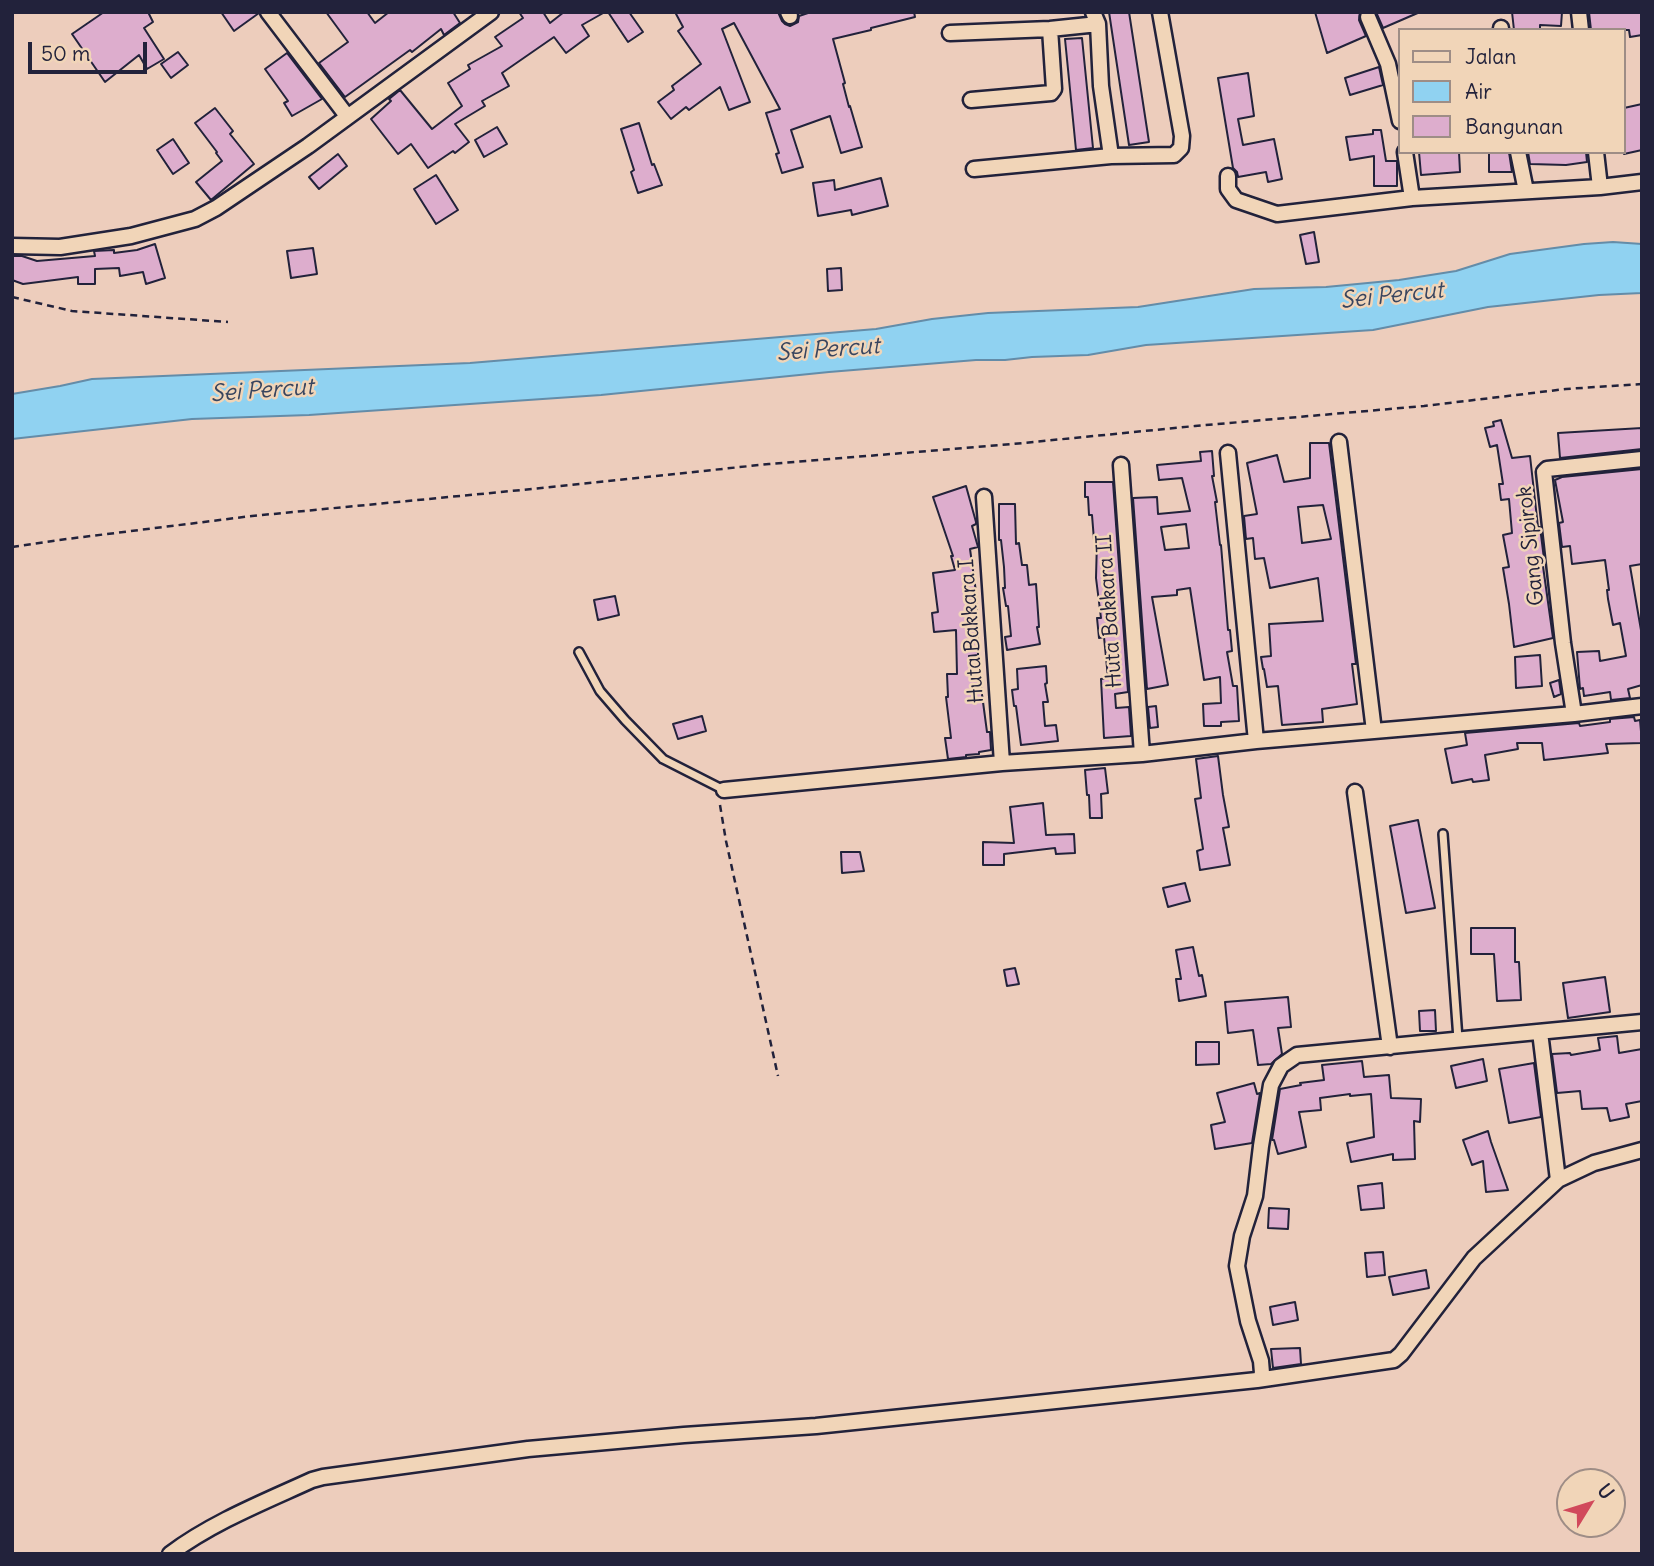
<!DOCTYPE html>
<html>
<head>
<meta charset="utf-8">
<style>
  body { margin:0 }
  #map { position:relative; width:1654px; height:1566px; overflow:hidden; background:#edcdbc; font-family:Delius,sans-serif }
  canvas { display:block }
  .frame { position:absolute; inset:0; border:14px solid #22223b; pointer-events:none }
  .legend { position:absolute; left:1398px; top:28px; width:228px; height:126px; box-sizing:border-box; background:#f1d5b8; border:2px solid #9e8d86; margin:0; padding:9px 12px; list-style:none; font-size:21px; color:#22223b }
  .legend li { display:flex; align-items:center; gap:14px; height:35px }
  .legend b { width:35px; border:2px solid #9e8d86 }
  .north { position:absolute; left:1556px; top:1468px; width:70px; height:70px; box-sizing:border-box; background:#f1d5b8; border:2px solid #9e8d86; border-radius:50%; rotate:52deg; font-size:19px; font-weight:700; line-height:28px; text-align:center; color:#22223b }
  .north::after { content:''; display:block; margin:auto; width:24px; height:32px; background:#d1495b; clip-path:polygon(50% 0,100% 100%,50% 72%,0 100%) }
  .scale { position:absolute; left:28px; top:42px; width:119px; height:32px; box-sizing:border-box; border:4px solid #22223b; border-top:0; padding-left:9px; font-size:21px; line-height:24px; white-space:nowrap; color:#22223b; -webkit-text-stroke:5px #f1d5b8; paint-order:stroke }
</style>
</head>
<body>
<div id="map">
<canvas width="1654" height="1566"></canvas>
<div class="frame"></div>
<ul class="legend">
<li><b style="height:9px;background:#f1d5b8"></b>Jalan</li>
<li><b style="height:19px;background:#90d2f1"></b>Air</li>
<li><b style="height:19px;background:#ddadcd"></b>Bangunan</li>
</ul>
<div class="north">U</div>
<div class="scale">50 m</div>
</div>
<script>
const g = document.querySelector('canvas').getContext('2d');
g.lineJoin = 'round';
function paint(path, color) {
  g.fillStyle = color;
  g.fill(path, 'evenodd');
}
function stroke(path, color, width, dash) {
  g.strokeStyle = color;
  g.lineWidth = width;
  g.lineCap = dash ? 'butt' : 'round';
  g.setLineDash(dash || []);
  g.stroke(path);
}
function write(font, color, halo, rows, align = 'center') {
  g.font = font + ' Delius,sans-serif';
  g.lineWidth = 5;
  g.setLineDash([]);
  g.textBaseline = 'middle';
  g.strokeStyle = halo;
  g.fillStyle = color;
  for (const [text, x, y, turn = 0] of rows) {
    g.save();
    g.translate(x, y);
    g.rotate((+turn || 0) * Math.PI / 180);
    g.textAlign = isNaN(turn) ? turn : align;
    if (halo) g.strokeText(text, 0, 0);
    g.fillText(text, 0, 0);
    g.restore();
  }
}
const water = new Path2D(`
  M1613 242 1642 244V293L1599 295 1488 307 1373 330 1146 345 1088 355 1032 357 1005 360H976L829 372 601 395 309 415 192 419 12 439V394L60 386 92 379 470 363 876 329 932 319 988 313 1138 307 1254 289 1326 287 1399 280 1456 271 1510 254 1584 244Z`);
paint(water, '#90d2f1');
stroke(water, '#648ca8', 2);
const building = new Path2D(`
  M104 12H148L153 22 144 28 164 59 147 69 139 55 105 82 72 34Z
  M221 12H258L259 13 234 31Z
  M326 12H367L375 23 389 12H453L460 23 444 35 441 29 412 52 410 50 345 97 319 63 348 42Z
  M519 12H543L550 23 564 12H605L582 25 589 36 566 53 554 37 502 73 509 86 482 101 485 106 455 124 469 142 455 153 453 151 428 168 411 144 398 154 371 119 391 101 389 99 400 90 432 129 462 106 448 83 470 69 468 65 502 46 495 37 523 18Z
  M608 12H629L643 32 628 42Z
  M675 12H778L782 21 785 24 790 26 798 22 799 16 811 12H914L915 17 871 28V30L833 39 845 83 843 84 849 107 850 106 862 147 841 153 830 116 791 130 803 167 782 173 776 154 779 153 766 113 780 109 734 23 722 29 750 102 729 110 720 87 689 110 686 107 671 119 658 102 674 90 672 86 701 64 678 31 683 27Z
  M1109 12H1129L1149 142 1129 145Z
  M1315 12H1360L1359 20 1366 36 1327 53Z
  M1376 12H1420L1383 28Z
  M1512 12H1562L1561 26 1540 25V30H1514Z
  M1589 12H1642V35L1630 37 1629 30H1591Z
  M1082 38 1093 148 1076 150 1065 39Z
  M178 52 188 65 171 78 161 64Z
  M287 53 322 99 292 116 284 103 288 101 265 69Z
  M1379 67 1383 85 1350 95 1345 78Z
  M1248 73 1254 116 1238 119 1243 145 1274 139 1282 179 1268 182 1266 172 1238 177 1237 172 1233 168 1218 78Z
  M1642 104V150L1624 154V108Z
  M215 108 233 131 230 134 254 164 211 200 196 182 222 161 216 153 217 152 195 123Z
  M639 123 652 165 654 164 662 185 638 193 631 172 634 170 621 129Z
  M497 127 507 144 484 157 475 140Z
  M1373 130H1381L1386 161H1397V186H1374V156L1350 160 1346 137 1373 134Z
  M173 139 189 163 173 174 157 150Z
  M1419 152H1459L1460 172 1421 175Z
  M1489 152H1509L1512 172H1489Z
  M1528 152H1586L1587 162 1566 165 1530 164Z
  M338 154 347 166 319 189 309 177Z
  M436 175 458 210 436 224 414 189Z
  M881 178 888 206 852 215 851 210 818 216 813 183 834 180 835 190Z
  M1314 232 1319 262 1306 264 1300 235Z
  M155 244 165 278 146 284 143 272 120 276 119 268 95 269V284H78V277L23 284 12 280V256H22L37 261 95 256 94 251 114 250V253L137 250Z
  M313 248 317 274 291 278 287 251Z
  M841 268 842 290 828 291 827 269Z
  M1501 420 1512 458 1530 456 1538 527H1540L1544 559H1542L1553 638 1514 647 1509 604 1503 568 1509 567 1503 535 1512 533 1509 499 1501 500 1499 484H1503L1497 445 1490 447 1485 428 1494 426 1493 422Z
  M1642 428V449L1560 458 1558 433Z
  M1310 443H1329L1356 664H1352L1357 704 1322 709 1323 722 1282 725 1278 686 1267 687 1264 669H1263L1261 657 1271 656 1269 624 1323 621 1318 578 1270 588 1264 558 1255 559 1253 538 1246 539 1244 516 1257 514 1247 463 1277 455 1284 482 1310 478ZM1323 505 1331 539 1302 543 1298 507Z
  M1212 451 1214 476H1212L1217 502H1215L1220 545H1221L1228 630H1230L1232 651 1227 652 1233 686H1237L1239 721 1221 722V726H1204L1203 704 1221 703 1220 677 1204 680 1190 588 1177 590V595L1152 597 1168 685 1147 689 1133 498 1157 497 1158 514 1190 511 1182 478 1159 480 1157 465 1201 461 1200 452ZM1186 524 1189 548 1165 550 1161 527Z
  M1642 469V564L1630 566 1642 636V685L1628 689 1630 698 1611 700 1610 692 1584 696 1583 688 1580 689 1577 652 1599 651 1600 661 1626 656 1620 623 1613 625 1608 599 1607 590H1609L1605 560 1572 564 1570 546 1562 547 1559 523 1563 522 1555 480 1562 477Z
  M1085 482H1113L1128 692 1115 694 1116 708 1129 707 1131 736 1104 738 1101 679 1108 678 1104 637 1099 638 1097 618H1101L1096 578 1097 540H1094L1092 515H1089L1088 497H1085Z
  M966 486 976 522V524L972 526 978 547 970 549 976 592 978 655 969 656 971 672H979L987 732H990L991 750 979 752V754L966 755V757L948 759 945 738H951L946 697H948L947 674H957L956 630 934 632 932 613 938 612 933 573 955 570 951 556H953L933 497Z
  M999 504H1015L1016 544 1019 543 1022 565H1027L1029 585 1036 584 1039 627H1037L1040 644 1007 650 1005 637 1011 636 1008 606H1006L1003 588H1005L1004 567 1001 540H999Z
  M615 596 619 615 598 620 594 600Z
  M1540 655 1542 686 1516 688 1515 657Z
  M1046 666 1047 683 1045 684 1048 702H1043L1045 726 1056 725 1058 741 1021 745 1016 706H1014L1012 690 1018 689 1017 669Z
  M1559 680 1561 694 1554 697 1550 683Z
  M1156 706 1158 727 1150 728 1148 707Z
  M702 716 706 731 678 739 673 724Z
  M1634 717 1635 721 1640 720 1642 743 1606 744 1608 753 1544 760 1542 743H1517L1518 749 1485 755 1489 780 1473 782 1472 779 1452 783 1445 749 1467 745 1465 733 1579 723 1580 726 1610 722V719Z
  M1218 756 1223 795 1229 827 1223 828 1230 865 1200 870 1197 851 1203 849 1195 799 1201 798 1196 759Z
  M1105 768 1108 793 1101 794 1102 818H1090L1089 795H1087L1085 770Z
  M1043 803 1046 835 1074 834 1075 853 1056 854 1055 848 1004 854V865H983V842L1014 843 1010 807Z
  M1418 820 1435 908 1406 913 1390 826Z
  M841 852H860L864 871 842 873Z
  M1185 883 1190 901 1168 907 1163 888Z
  M1471 928H1515V962H1519L1521 1000 1497 1001 1494 954H1471Z
  M1193 947 1199 976 1202 975 1206 996 1179 1001 1176 979H1181L1176 950Z
  M1015 968 1019 984 1007 986 1004 970Z
  M1605 977 1610 1012 1568 1018 1563 983Z
  M1288 997 1291 1027 1278 1028 1282 1054 1271 1064 1258 1065 1253 1030 1228 1033 1225 1002Z
  M1435 1010 1436 1031H1420L1419 1011Z
  M1617 1036 1619 1053 1642 1049V1101L1626 1104 1629 1117 1610 1121 1607 1108 1582 1109 1580 1091 1557 1093 1552 1054 1570 1053 1571 1055 1600 1050 1598 1038Z
  M1196 1042H1219V1064L1196 1065Z
  M1483 1059 1487 1081 1456 1088 1451 1066Z
  M1362 1061 1364 1077 1389 1075 1391 1098 1421 1099 1420 1122 1414 1121 1415 1159 1393 1160V1154L1351 1162 1347 1143 1374 1137 1371 1094 1350 1096V1094L1320 1098 1321 1110 1299 1112 1306 1147 1278 1154 1274 1140H1272L1280 1089 1301 1085 1300 1083 1324 1080 1322 1065Z
  M1534 1063 1541 1117 1509 1123 1499 1069Z
  M1254 1083 1257 1094 1260 1093 1252 1143 1215 1149 1211 1125 1225 1122 1217 1093Z
  M1488 1131 1491 1142 1508 1190 1486 1192 1483 1161 1472 1165 1463 1140Z
  M1382 1183 1384 1208 1361 1210 1358 1186Z
  M1269 1208 1289 1209 1288 1229 1268 1228Z
  M1383 1252 1385 1275 1367 1277 1365 1253Z
  M1426 1270 1429 1288 1393 1295 1389 1277Z
  M1295 1302 1298 1320 1273 1325 1270 1307Z
  M1300 1348 1301 1364 1273 1368 1271 1349Z`);
paint(building, '#ddadcd');
stroke(building, '#22223b', 2);
const service = new Path2D(`
  M579 652 600 691 625 720 663 759 724 790
  M1443 834 1458 1039`);
const minor = new Path2D(`
  M268 12 347 116
  M788 12 790 16
  M1093 12 1098 24 1101 86 1111 156 1174 155 1181 148 1182 136 1160 12
  M1579 12 1581 30
  M1368 17 1388 64 1400 121
  M1501 28V30
  M950 33 1050 29 1098 24
  M971 100 1051 93 1054 89 1050 29
  M1405 152 1412 198
  M1518 152 1526 191
  M1596 152 1600 187
  M974 169 1111 156
  M1228 176V189L1236 200 1277 214 1412 198 1600 187 1642 182
  M12 246 60 247 131 236 195 219 216 208 308 146 491 12
  M1339 442 1374 731
  M1228 453 1256 741
  M1121 465 1142 754
  M984 497 1002 763
  M1574 714 1563 643 1544 472 1547 469 1642 459
  M724 790 1002 763 1142 754 1256 741 1574 714 1642 706
  M1355 792 1390 1047
  M1540 1032 1558 1180 1594 1163 1642 1150
  M1260 1379 1262 1373 1261 1361 1248 1321 1237 1266 1242 1236 1255 1196 1261 1146 1271 1085 1281 1066 1297 1055 1642 1022
  M170 1554C213 1522 264 1502 312 1480L323 1477 528 1449 684 1435 816 1426 1257 1380 1394 1360 1401 1354 1474 1258 1558 1180`);
stroke(service, '#22223b', 12);
stroke(minor, '#22223b', 19);
stroke(new Path2D(`
  M12 297 72 311 228 322
  M12 547 59 540 252 516 532 489 769 464 1013 444 1195 426 1424 406 1566 389 1642 384
  M720 805 726 841 778 1076`), '#22223b', 2.5, [7, 5]);
stroke(service, '#f1d5b8', 7);
stroke(minor, '#f1d5b8', 14);
write('21px', '#22223b', '#f1d5b8', [
  ["Gang Sipirok",1531,546,-96],
  ["Huta Bakkara II",1110,611,-94],
  ["Huta Bakkara I",972,631,-94]
]);
write('italic 23px', '#38455f', '#f1d5b8', [
  ["Sei Percut",1392,296,-6],
  ["Sei Percut",828,350,-4],
  ["Sei Percut",262,391,-4]
]);
</script>
</body>
</html>
